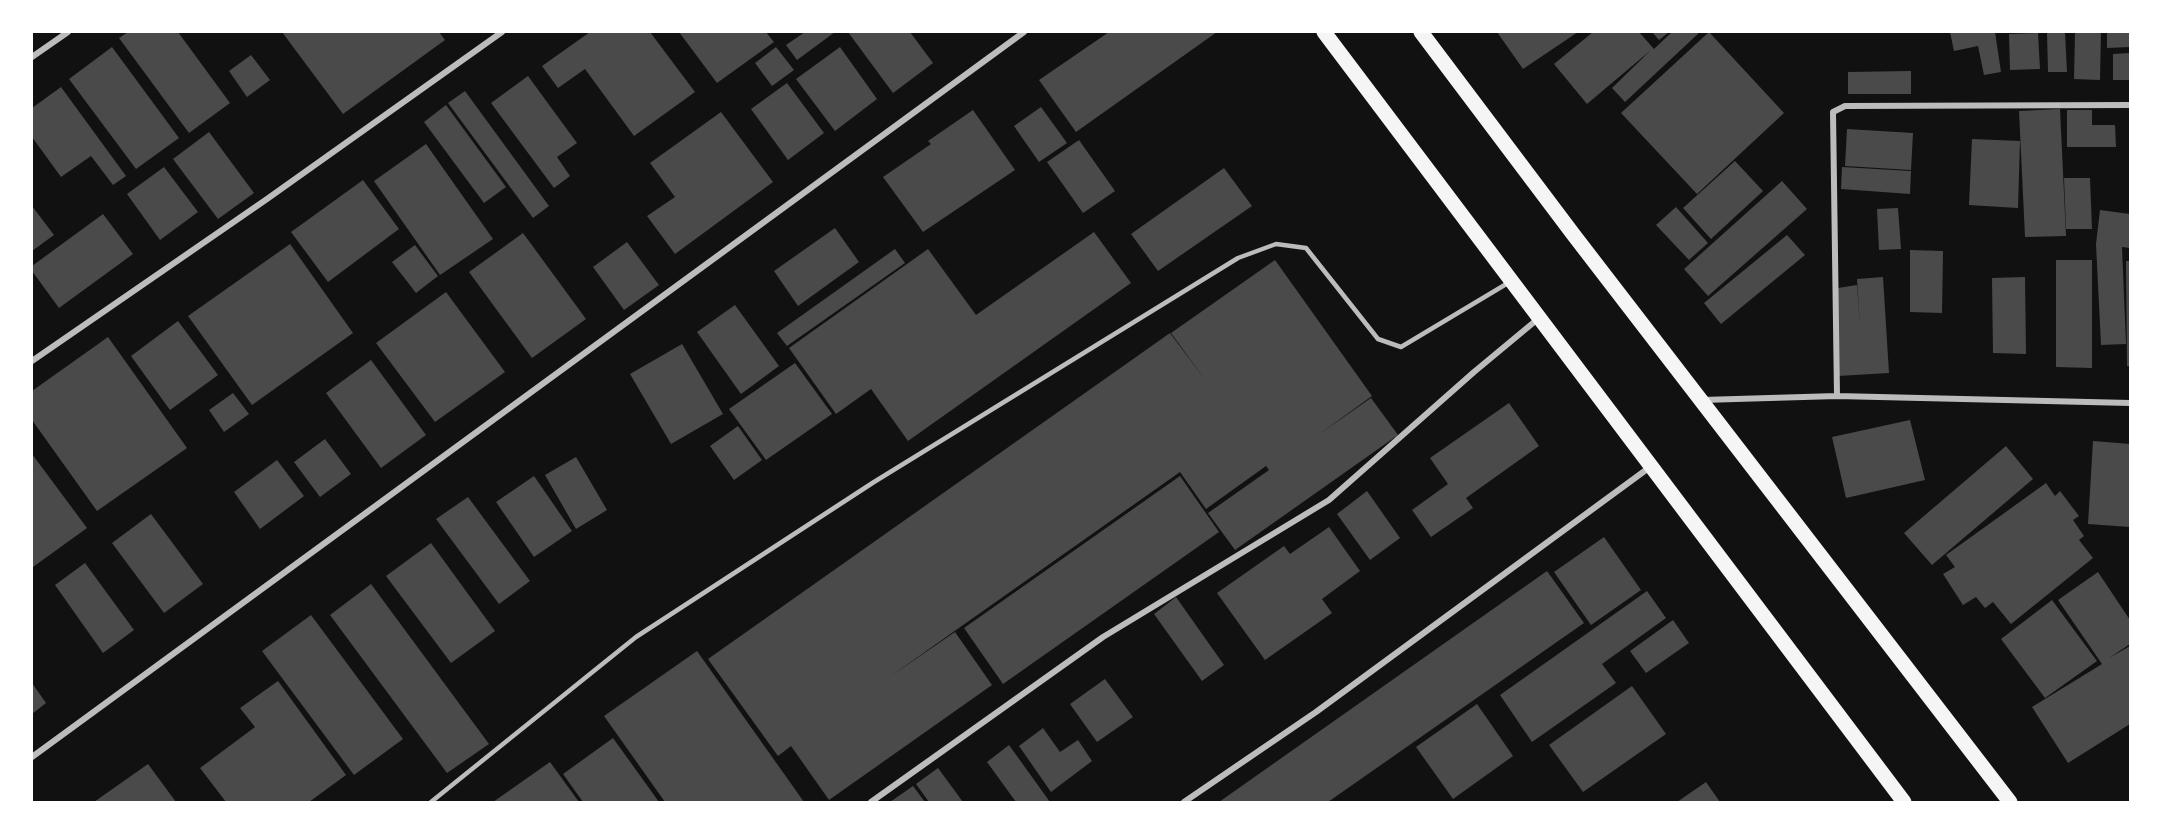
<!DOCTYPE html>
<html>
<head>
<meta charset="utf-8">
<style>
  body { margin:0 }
  #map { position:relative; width:2162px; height:834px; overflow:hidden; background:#111; font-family:"DM Sans",sans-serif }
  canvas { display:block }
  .frame { position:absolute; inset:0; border:33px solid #fff; pointer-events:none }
</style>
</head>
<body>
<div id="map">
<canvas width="2162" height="834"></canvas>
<div class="frame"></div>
</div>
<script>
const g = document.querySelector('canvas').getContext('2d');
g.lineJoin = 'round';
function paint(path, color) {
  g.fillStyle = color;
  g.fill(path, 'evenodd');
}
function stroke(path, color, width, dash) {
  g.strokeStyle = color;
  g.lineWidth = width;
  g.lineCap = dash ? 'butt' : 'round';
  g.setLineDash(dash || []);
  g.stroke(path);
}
paint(new Path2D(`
  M128 32H178L230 103 189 133 119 38Z
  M282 32H439L445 40 343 114Z
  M590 32H650L695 92 634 136 585 69 558 88 542 66Z
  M679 32H766L774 42 717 83Z
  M805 32H835L797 60 786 45Z
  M848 32H910L933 63 893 93Z
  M1109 32H1217L1076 132 1039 80Z
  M1497 32H1578L1523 69Z
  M1593 32H1639L1654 49 1672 32H1700L1625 102 1612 88 1651 50 1587 104 1554 64Z
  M1652 32H1669L1659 40Z
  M1709 32 1784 113 1697 194 1621 113Z
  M1950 32H1995L2001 72 1984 75 1978 46 1954 51Z
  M2065 32 2067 72H2048L2047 33Z
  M2075 32H2101L2100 80 2074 79Z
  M2107 32H2130V47L2107 48Z
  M2038 33 2040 69 2010 70 2009 34Z
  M112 47 179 138 136 169 69 79Z
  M776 47 794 70 772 86 755 63Z
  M840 47 877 99 835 131 796 79Z
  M2130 53V80H2113V54Z
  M251 55 270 80 247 97 229 71Z
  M1911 71V94H1848V72Z
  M528 76 577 143 557 157 570 176 554 188 491 103Z
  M787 83 824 133 788 160 751 109Z
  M61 87 126 176 113 185 91 156 61 177 32 137V108Z
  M465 91 549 206 533 218 448 103Z
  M446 105 506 187 484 203 424 122Z
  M1041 107 1067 143 1039 162 1014 126Z
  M2060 109 2066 236 2025 237 2019 111Z
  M973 110 1015 170 923 232 883 177 931 144 928 141Z
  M2067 110H2092V125H2115L2116 147H2067Z
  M721 112 773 182 675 254 647 216 675 197 650 163Z
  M1847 129 1913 133 1911 170 1845 166Z
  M209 132 254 193 218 219 173 159Z
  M1972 139 2020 141 2018 208 1969 205Z
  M1079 140 1115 191 1083 213 1047 162Z
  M426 144 493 239 440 275 374 181Z
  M1735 161 1763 191 1711 239 1683 208Z
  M164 167 198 212 160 240 127 194Z
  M1842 167 1911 171 1910 194 1841 189Z
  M1224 168 1252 206 1158 271 1131 234Z
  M2064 178H2090L2092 229H2066Z
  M363 180 399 229 328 282 291 232Z
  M1782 181 1807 209 1708 296 1684 269Z
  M32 206 54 235 32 251Z
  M1676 207 1708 243 1689 260 1656 225Z
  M1898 208 1901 249 1879 250 1877 209Z
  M2100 210 2130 214V248L2122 247 2126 344 2101 345 2096 244Z
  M103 214 133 254 59 308 32 271V266Z
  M835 228 859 262 798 306 774 271Z
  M1094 232 1131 283 908 441 871 389 836 414 789 348 928 249 976 315Z
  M523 233 586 319 532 358 469 272Z
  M1787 235 1805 255 1721 324 1704 303Z
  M627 242 659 285 624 310 593 267Z
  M290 244 353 333 252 405 188 316Z
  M415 245 438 276 416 293 392 262Z
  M895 249 905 263 787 346 777 333Z
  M1910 250 1943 251 1942 313 1910 312Z
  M1275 260 1372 396 1318 435 1371 398 1398 435 1235 550 1208 513 1269 470 1266 466 1206 509 1180 472 888 678 955 632 992 685 829 800 791 746 778 756 708 659 1170 333 1206 381 1171 333Z
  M2056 260H2092V368L2056 367Z
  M2126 261H2130V366H2127Z
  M1883 277 1889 373 1838 376V288L1857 285 1860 326 1857 279Z
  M2025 277 2026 354 1993 353 1992 278Z
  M446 292 505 372 435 422 376 343Z
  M735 305 779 366 741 394 697 332Z
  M178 321 218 375 170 410 131 356Z
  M108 337 187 448 97 511 32 420V391Z
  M682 344 723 414 671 444 630 374Z
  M371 360 426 435 381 468 326 393Z
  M795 363 832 414 766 460 729 409Z
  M233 393 249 414 224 432 209 410Z
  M1509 403 1539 446 1466 498 1473 508 1431 537 1412 510 1448 484 1430 458Z
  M1910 420 1925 480 1846 498 1832 437Z
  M738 426 762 460 734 480 710 446Z
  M325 439 351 474 320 497 294 462Z
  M2093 441 2130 444V527L2088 524Z
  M2006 446 2033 479 1932 565 1904 533Z
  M32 454 87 528 33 567 32 565Z
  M576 457 607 510 576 529 545 475Z
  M277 460 304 496 260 529 234 492Z
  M534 476 572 531 534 557 496 502Z
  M1180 476 1219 532 1003 684 964 628Z
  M2046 483 2055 496 2060 491 2079 516 2073 520 2084 536 2079 540 2093 558 2011 624 1993 602 1985 608 1976 597 1963 605 1943 574 1955 567 1946 555Z
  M1367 491 1400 538 1370 560 1337 514Z
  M468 497 530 581 499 604 436 519Z
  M151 514 203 584 164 613 112 543Z
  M1329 527 1360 571 1322 599 1332 613 1265 660 1217 593 1284 546 1290 554Z
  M1604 537 1641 590 1591 625 1554 572Z
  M431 543 495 631 451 663 386 576Z
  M85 563 134 630 103 653 55 585Z
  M1547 571 1584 623 1328 802H1219Z
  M2098 572 2130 620V644L2109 658 2130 646V724L2068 763 2032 707 2102 664 2058 600Z
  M371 584 489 744 447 773 330 615Z
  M1647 591 1666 618 1602 664 1616 683 1532 742 1500 695Z
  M1176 597 1224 665 1202 681 1154 614Z
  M2052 600 2097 661 2045 698 2001 639Z
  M311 615 403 739 354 775 262 651Z
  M1673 620 1689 643 1646 673 1630 651Z
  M697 651 804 802H665L604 716Z
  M1105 679 1133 717 1097 742 1070 704Z
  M278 681 346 775 309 802H226L200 768 255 727 240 708Z
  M32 683 46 703 32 714Z
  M1632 686 1666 734 1583 792 1549 745Z
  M1477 704 1513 756 1453 799 1416 747Z
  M1043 728 1060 752 1078 740 1092 761 1051 792 1019 746Z
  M613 738 659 802H583L563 774Z
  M1009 745 1050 802H1016L987 762Z
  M550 762 579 802H493Z
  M148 764 176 802H94Z
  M938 768 963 802H929L916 784Z
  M1706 782 1720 802H1677Z
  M913 786 925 802H890Z`), '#4a4a4a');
stroke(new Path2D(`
  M431 802 636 637 874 482 1238 258 1276 244 1306 248 1378 339 1401 347 1508 283`), '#bcbcbc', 4.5);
stroke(new Path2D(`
  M32 57 68 32
  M32 361 267 199 502 32
  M1837 396 1833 112 1845 106 2130 105
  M1702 400 1837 396 2130 403
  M32 757 1024 32
  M871 802 1103 637 1329 500 1474 372 1539 318
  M1184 802 1316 712 1650 467`), '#bcbcbc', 6);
stroke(new Path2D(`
  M1324 32 1904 802
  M1421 32 1573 234 2010 802`), '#f5f5f5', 15);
</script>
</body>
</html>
